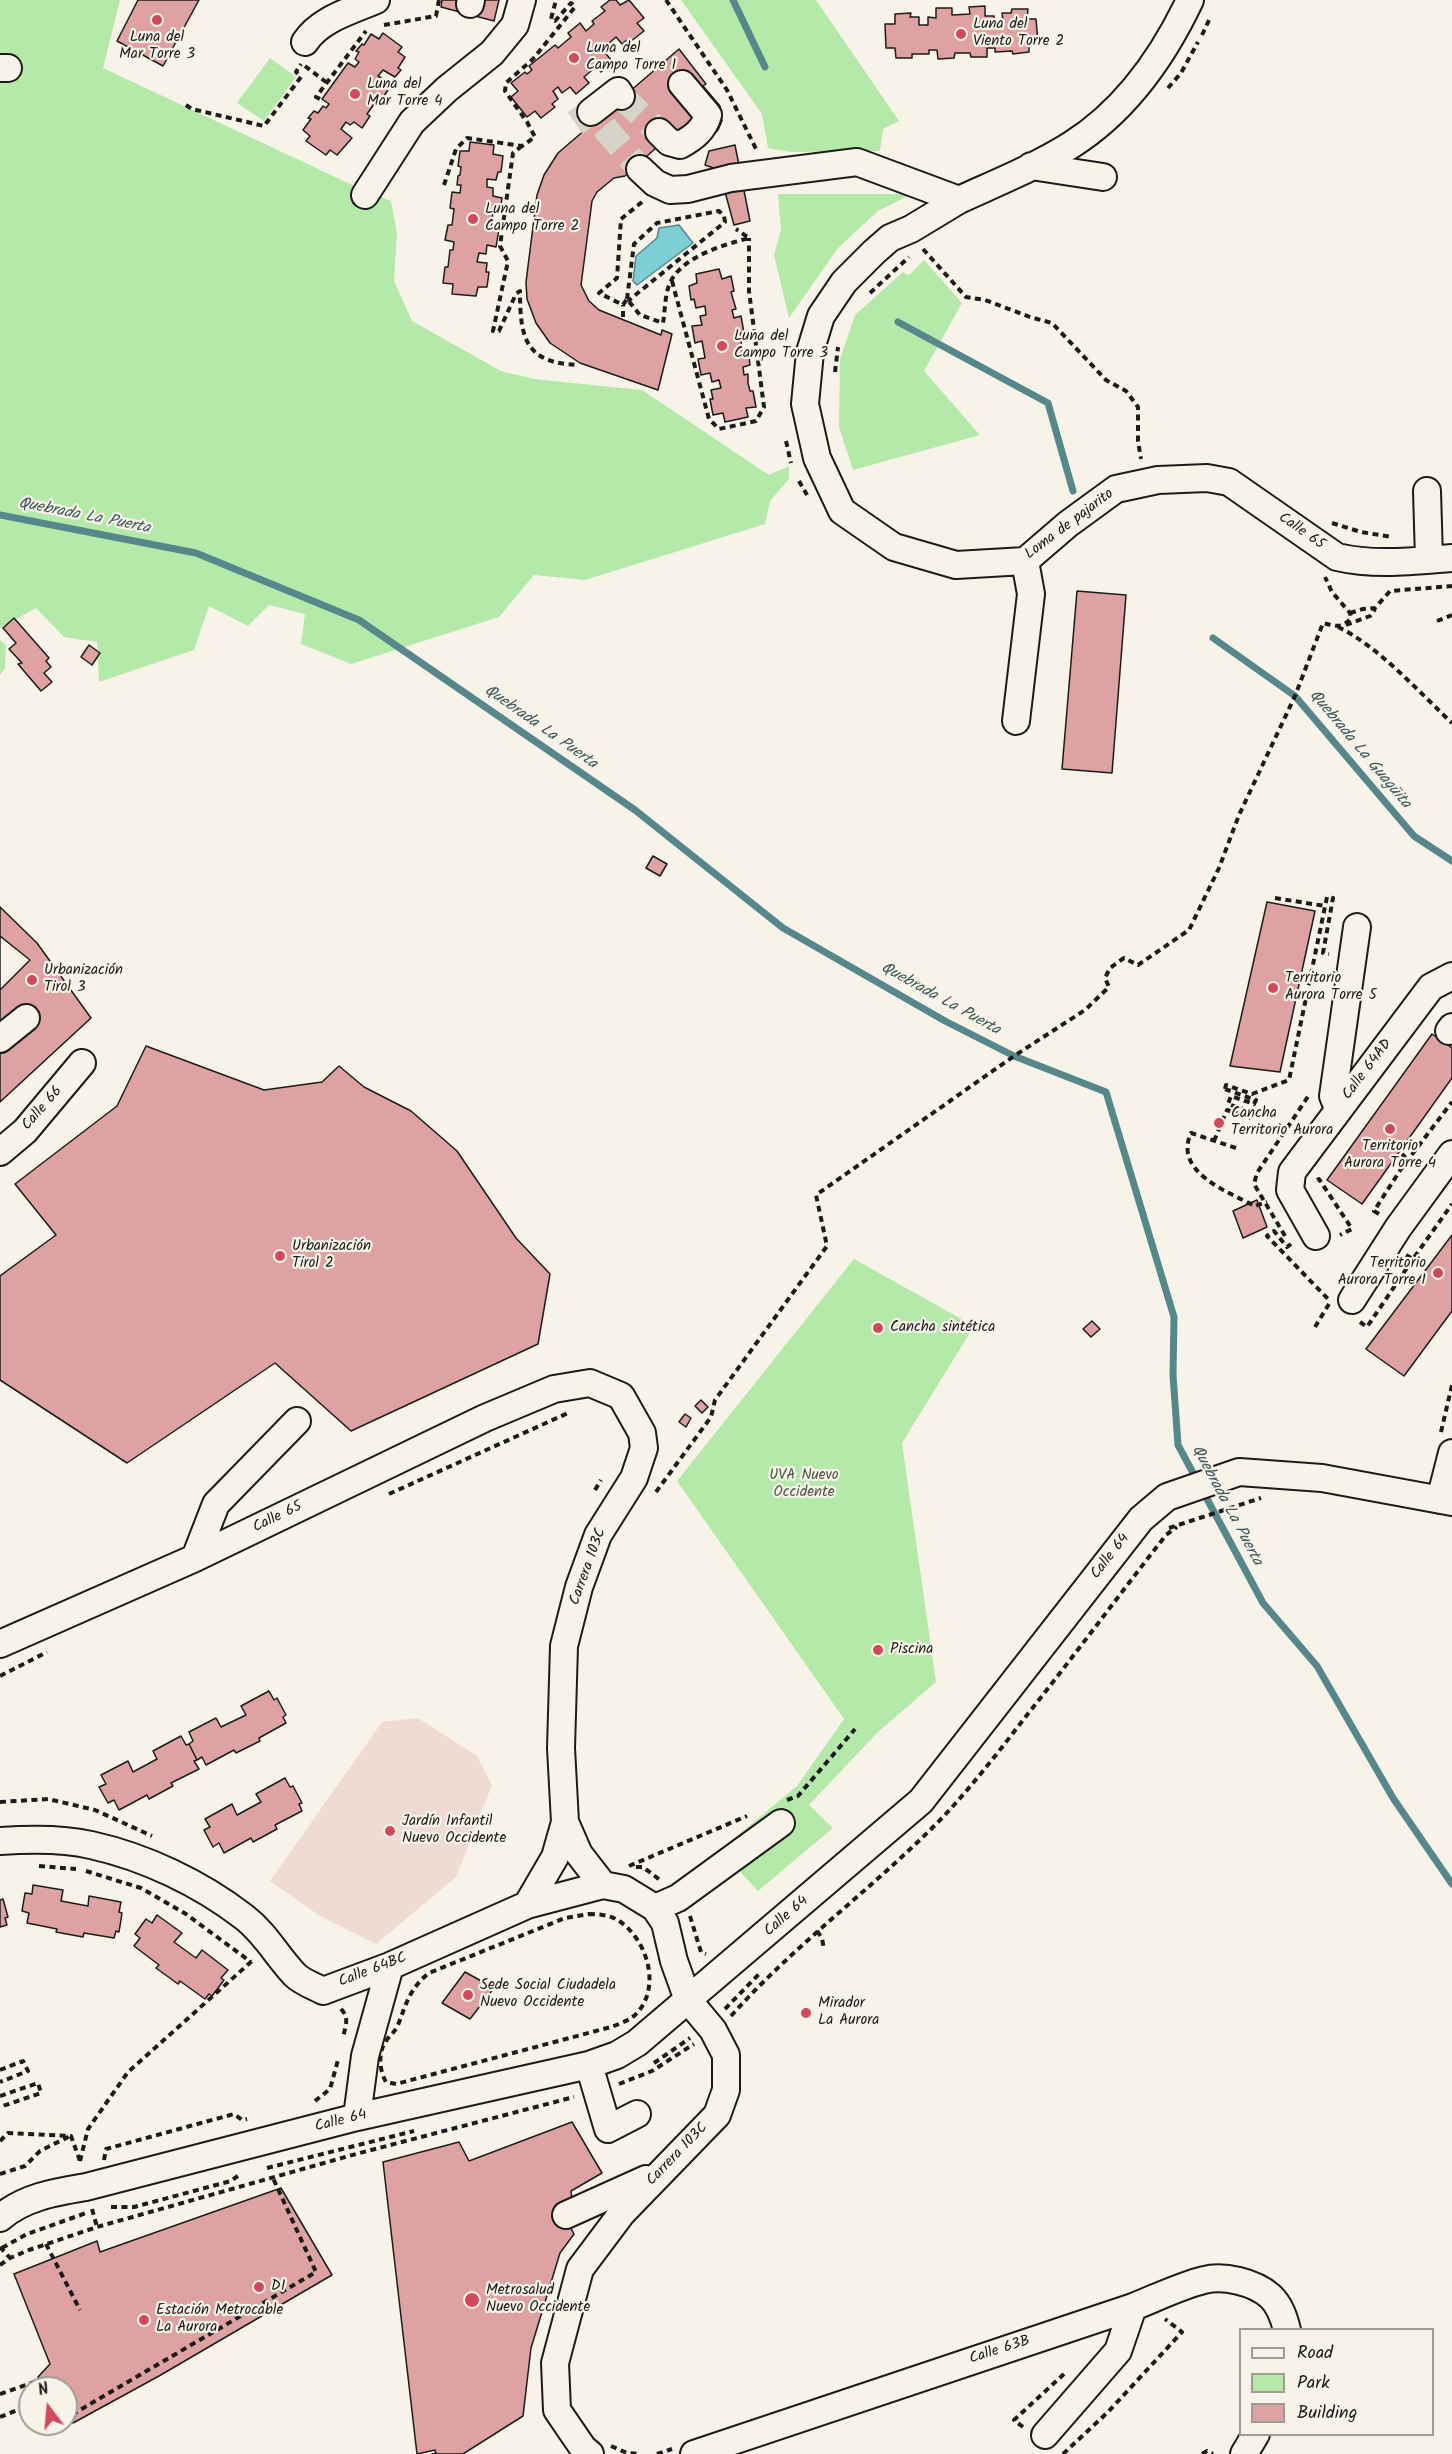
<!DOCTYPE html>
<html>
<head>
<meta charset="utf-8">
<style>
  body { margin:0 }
  #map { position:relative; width:1452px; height:2454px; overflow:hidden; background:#f7f3e8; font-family:Kalam,sans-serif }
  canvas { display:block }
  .legend { position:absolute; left:1239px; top:2328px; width:195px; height:108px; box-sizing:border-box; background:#f7f3e8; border:2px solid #9f9d96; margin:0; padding:8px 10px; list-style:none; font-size:18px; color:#1c1c1c }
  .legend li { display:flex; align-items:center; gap:12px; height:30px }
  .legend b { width:30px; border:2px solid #9f9d96 }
  .north { position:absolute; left:18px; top:2376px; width:60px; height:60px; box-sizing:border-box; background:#f7f3e8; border:2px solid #9f9d96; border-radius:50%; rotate:344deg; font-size:16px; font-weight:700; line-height:24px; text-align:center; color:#1c1c1c }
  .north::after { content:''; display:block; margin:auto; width:21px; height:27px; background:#d1495b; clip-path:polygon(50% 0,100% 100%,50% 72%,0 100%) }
</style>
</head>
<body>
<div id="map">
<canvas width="1452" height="2454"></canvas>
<ul class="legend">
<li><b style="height:8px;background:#f7f3e8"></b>Road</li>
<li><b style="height:16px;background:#b5e9aa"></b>Park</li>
<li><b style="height:16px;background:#dda2a1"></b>Building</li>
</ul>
<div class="north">N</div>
</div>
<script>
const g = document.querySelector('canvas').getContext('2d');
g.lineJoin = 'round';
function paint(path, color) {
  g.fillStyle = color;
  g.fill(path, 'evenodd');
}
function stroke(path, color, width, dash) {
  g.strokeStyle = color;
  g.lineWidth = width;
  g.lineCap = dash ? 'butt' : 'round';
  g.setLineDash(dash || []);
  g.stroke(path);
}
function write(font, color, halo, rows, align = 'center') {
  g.font = font + ' Kalam,sans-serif';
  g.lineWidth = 4.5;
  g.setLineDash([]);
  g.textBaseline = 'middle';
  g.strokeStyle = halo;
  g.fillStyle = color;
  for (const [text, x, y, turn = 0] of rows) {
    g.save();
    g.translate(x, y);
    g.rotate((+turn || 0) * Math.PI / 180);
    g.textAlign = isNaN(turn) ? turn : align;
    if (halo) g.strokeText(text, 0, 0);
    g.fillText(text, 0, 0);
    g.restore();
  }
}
paint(new Path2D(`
  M418 1718 477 1756 492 1785 456 1877 376 1944 320 1916 270 1881 382 1722Z`), '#efdbd3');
paint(new Path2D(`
  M0 0H120L103 68 348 183 391 201 397 234 394 281 412 321 501 371 534 379 642 390 769 475 789 466V479L770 501 765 524 585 580 534 575 499 617 351 664 301 644 305 614 269 605 248 626 209 606 194 650 99 682 97 642 64 637 36 608 0 628Z
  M681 0H816L899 121 883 129 880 151 791 152 768 148 762 114Z
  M270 58 296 77 264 121 237 103Z
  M778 194H912L878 211 838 248 789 318 774 255 781 230Z
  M924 260 962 303 924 371 980 435 853 470 839 427 840 359 855 315 903 272 909 275Z
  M0 640 6 645 5 668 0 675Z
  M854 1259 974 1326 902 1443 936 1682 878 1732 809 1805 833 1828 758 1891 720 1850 797 1786 844 1719 677 1481Z`), '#b5e9aa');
const water = new Path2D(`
  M679 225 693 243 637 285 633 281 636 256 657 238 659 228Z`);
paint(water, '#7dced5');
stroke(water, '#56878b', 1.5);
stroke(new Path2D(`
  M733 0 765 67
  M898 322 1048 403 1073 491
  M0 515 196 553 359 620 635 810 783 928 945 1021 1014 1056 1106 1092 1174 1317 1173 1375 1178 1445 1263 1603 1317 1666 1393 1798 1452 1884
  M1213 638 1295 696 1414 836 1452 861`), '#56878b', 7);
const building = new Path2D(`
  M138 0H199L163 66 117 41Z
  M442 0H499L494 21 441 7Z
  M610 0H616L620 5 629 0 644 18 637 23 644 31 630 42 628 39 622 44 616 37 609 43 613 48 606 54 613 62 601 72 597 66 584 77 589 83 576 94 570 87 562 93 558 87 553 91 558 99 552 104 555 107 541 118 535 111 527 117 511 97 518 91 511 83 525 72 527 74 532 70 529 66 555 45 558 48 571 37 568 33 580 23 586 31 594 24 592 21 605 11 601 7Z
  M985 6V16H994L995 22H1003L1002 13H1011L1012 9H1028L1027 19H1036L1038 42 1029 43V52L1013 54 1012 51 995 52V48H987V57H971L970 53H955L954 58 938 59 937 50H929V54H912V58H896L895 48H886L885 24H895V14L911 13 910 17H919V25H928V17L936 18V8H952V15L970 14 969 7Z
  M383 33 402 47 398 52 405 57 398 68 401 70 395 77 383 70 378 76 383 79 380 85 388 90 380 102 377 100 367 114 370 116 362 128 354 122 350 125 346 122 341 129 352 138 337 155 330 150 326 155 306 141 310 136 303 130 311 119 308 118 314 111 318 113 323 106 326 108 329 104 322 99 348 63 355 67 359 62 355 59 359 52 356 51 362 44 364 45 371 34 379 39Z
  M679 49 706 84 703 86 720 106 722 121 718 130 692 154 683 158 671 157 657 147 625 176 614 178 597 192 592 201 581 285 589 301 599 310 661 335 662 330 672 334 658 390 580 363 550 343 536 323 527 299 526 282 537 195 544 175 558 153Z
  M470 142 494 145 493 154 503 156 501 172H498L496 180 487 179V187L493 188V196L502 198 500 214 493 212 491 229H499L496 247 487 245 486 254 479 253 477 262 487 263 486 272H489L487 287H478L476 296 452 294 453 284 443 283 445 267H448L450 250H453L454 242 445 240 448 225H452L454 209 450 208 452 192 460 193 461 185H457L458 176 460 175 461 167 458 166 460 151H469Z
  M735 145 750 221 734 225 719 170 705 165 709 151Z
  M719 269 722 279 731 276 734 291 731 292 736 309 732 310 734 318 741 316 744 333H740L742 350 748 348 750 365 743 367 744 375 748 374V383L750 391H753L756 407 746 408 748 417 725 422 723 413 713 415 710 399H713L711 390 721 388 719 380 712 382 710 373 701 375 698 359 705 358 702 341 695 343 692 326 702 325 700 316 706 315 705 306 696 308 694 299 691 300 689 286 697 283 696 274Z
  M1077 591 1126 595 1112 773 1062 769Z
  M14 618 49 658 46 661 51 667 44 673 52 682 41 691 18 664 22 663 9 649 16 643 3 628Z
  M89 645 100 653 92 665 81 657Z
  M653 856 667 864 660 876 646 868Z
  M1267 902 1315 911 1280 1072 1230 1066Z
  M0 907 37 943 91 1018 0 1102Z
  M0 936 30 960 0 990Z
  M1432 1034 1452 1048V1078L1362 1204 1327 1180Z
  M146 1046 264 1090 322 1082 339 1066 364 1087 411 1111 457 1151 516 1238 550 1274 538 1344 351 1431 275 1363 127 1463 0 1380V1276L56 1235 15 1184 117 1106Z
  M1257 1200 1267 1227 1243 1238 1233 1211Z
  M1452 1235V1311L1404 1376 1366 1349Z
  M1092 1321 1100 1329 1091 1337 1083 1329Z
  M701 1400 708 1407 702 1413 695 1406Z
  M685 1414 691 1418 686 1427 679 1422Z
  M269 1691 274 1700 277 1698 286 1715 283 1717 286 1723 259 1738 260 1741 236 1753 234 1750 206 1765 202 1757 197 1760 189 1744 193 1741 189 1732 216 1718 221 1727 246 1715 241 1706Z
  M181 1736 186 1745 189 1744 197 1760 194 1761 199 1769 171 1783 173 1786 149 1799 147 1795 119 1810 114 1800 108 1803 99 1787 106 1784 101 1775 128 1761 133 1772 157 1759 153 1751Z
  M285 1778 290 1787 293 1786 302 1803 299 1804 302 1811 275 1825 277 1829 253 1842 251 1838 224 1853 219 1843 213 1847 204 1830 210 1827 205 1819 232 1804 237 1815 261 1802 256 1794Z
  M33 1885 63 1890 61 1901 88 1906 89 1896 121 1902 119 1912 122 1913 119 1932 116 1931 114 1938 84 1933 83 1937 56 1932 57 1929 27 1923 29 1913 22 1911 25 1893 32 1894Z
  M3 1899 8 1917 5 1918 7 1925 0 1927V1900Z
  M157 1915 182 1933 174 1942 196 1958 202 1950 228 1970 221 1978 224 1980 212 1996 209 1994 205 1999 180 1981 178 1984 156 1968 159 1965 134 1946 140 1938 135 1934 146 1919 152 1923Z
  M465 1972 494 1988 470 2019 442 2003Z
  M572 2122 602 2173 571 2191 572 2200 560 2208 574 2234 560 2253 531 2348 523 2416 463 2454H432L436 2453 435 2450 417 2454 383 2162 459 2142 469 2161Z
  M281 2188 332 2275 159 2376 73 2423 66 2414V2388H46L38 2377 50 2364 14 2274 97 2241 100 2252Z`);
paint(building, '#dda2a1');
stroke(building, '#1c1c1c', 1.5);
stroke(new Path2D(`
  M621 96 659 132
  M575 123 591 112 640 169`), '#d6d3c9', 26, [26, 13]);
const minor = new Path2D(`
  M470 4 471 0
  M305 42C320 19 351 11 376 0
  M0 68H8
  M591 112 618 91 621 96
  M659 132 669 142 680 145C693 138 704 130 708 115L682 84
  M1031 166 1103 177
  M640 169 655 183 670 190 688 189 731 178 857 162 959 200C996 183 1036 167 1071 145 1125 111 1163 57 1190 0
  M365 195 412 122 447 89 492 53 515 25 522 0
  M959 200 911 229 890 238 874 252 844 282 821 316 810 352 805 404 817 458 842 511 894 547 956 565 1025 561 1068 524 1116 489 1158 480 1207 478 1229 482 1337 557C1375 566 1414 561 1452 558
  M1427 491 1429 559
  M1016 721 1031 594 1025 561
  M1449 1031 1452 1027
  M0 1039 26 1018
  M1338 1108 1333 1096 1357 927
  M0 1152 25 1131 82 1063
  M1316 1236 1290 1190 1292 1172 1431 987 1452 976
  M1352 1300 1398 1228 1452 1154
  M1440 1500 1452 1453
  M195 1558 216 1504 297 1421
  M0 1644 195 1558 485 1418 554 1389 590 1383 621 1396 642 1433 644 1448 634 1478 598 1535 579 1587 564 1646 561 1748 565 1822 555 1857 527 1905
  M565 1822 579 1854 603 1885
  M0 1841C29 1839 62 1838 91 1845 145 1857 200 1883 244 1917 265 1933 277 1956 295 1975 302 1982 314 1986 323 1991L390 1966 527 1905 603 1885 624 1889 655 1908 665 1923 674 1961 688 2000 713 2030 726 2055V2090L717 2115 622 2213 580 2269 555 2363 557 2410 583 2448 590 2454
  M655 1908 678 1898 781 1823
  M589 2065 608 2129 637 2114
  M357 2117 365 2056 390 1966
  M566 2215 646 2179
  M0 2218C24 2197 56 2192 86 2187L357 2117 589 2065 617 2055 637 2043 921 1801 1141 1519 1167 1497 1239 1472 1322 1478 1452 1502
  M1045 2435 1118 2351 1133 2307
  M694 2454 1133 2307C1156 2298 1180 2286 1204 2280 1224 2275 1254 2282 1270 2296 1280 2305 1284 2318 1287 2330
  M1244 2454 1256 2434`);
stroke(minor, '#1c1c1c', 30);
stroke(new Path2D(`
  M666 0 727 90 757 151
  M384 25 436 16 439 0
  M1202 35 1210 18
  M305 66 326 82
  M1168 88 1181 73 1198 42
  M320 99 316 97 366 31
  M186 105 192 109 264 126 301 77 296 72 301 64
  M522 146 513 153 500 246 508 261 493 331H499L516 294 520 291C520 338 525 363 578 365
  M444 185 456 149 467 138 522 146 535 137 527 122 505 91 506 83 533 59 575 7 571 3 555 21 551 19 556 0
  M642 202 621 219 617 278 599 293 623 305 627 299 640 315 663 323C665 311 665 296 669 285 680 257 723 245 749 238L736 229
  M923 249 966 297 985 300 1030 317 1052 323 1106 380 1126 391 1138 407V441L1141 459
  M672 281 709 419 719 429 756 421 764 407 749 291V238
  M870 293 909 257
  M627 299 634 244 657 223 719 211 724 216 725 222 628 301
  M623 317V305
  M835 372 838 347
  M786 441 791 463
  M799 481 807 495
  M1332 523 1361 532 1392 537
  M1350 613 1363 609 1375 608 1390 591 1452 586
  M1437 621 1452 615
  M1346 625 1370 616 1375 609
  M1338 627C1378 646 1419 692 1452 723
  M1275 898 1325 906
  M1225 1089 1226 1085 1252 1094 1289 1080 1327 897 1333 898 1323 953 1329 954
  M1225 1089 1256 1100 1254 1104 1231 1096 1228 1104 1252 1112
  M1214 1141 1227 1110 1251 1118 1252 1112
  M1236 1148 1191 1133C1173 1172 1228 1192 1255 1206L1267 1202
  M1400 1166 1406 1158 1402 1154
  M1317 1180 1319 1179 1352 1229 1340 1235
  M1379 1214 1374 1211 1401 1169 1452 1102
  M1285 1236 1254 1184 1257 1173 1309 1095
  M1291 1244 1287 1247 1274 1231 1267 1236 1329 1300
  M1406 1255 1413 1259 1452 1204
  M1360 1322 1367 1327 1413 1259
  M1315 1327 1329 1304
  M1441 1432 1452 1385
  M595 1490 601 1480
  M656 1492 711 1417 715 1400 827 1246 816 1195 1014 1056 1085 1010 1109 987 1105 978 1110 968 1124 958 1138 965 1189 930 1219 868 1239 815 1295 696 1323 623C1335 626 1342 629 1351 618L1350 613 1332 592 1325 577
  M389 1494 568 1413
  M1169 1528 1261 1498
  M0 1676 47 1652
  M787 1800 798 1796 855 1729
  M0 1802 48 1799 95 1810 152 1836
  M39 1866 76 1869
  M629 1866 747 1816
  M636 1867H643L660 1880
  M86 1871 141 1888 186 1914 251 1962
  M589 1914C598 1914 608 1915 616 1919 647 1937 663 1988 635 2015 628 2021 619 2024 611 2027L396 2084 386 2082C379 2070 378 2052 386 2041 390 2035 395 2032 398 2025 406 2004 410 1988 429 1973L565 1918Z
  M690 1916 701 1952 706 1954
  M817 1931 822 1938 824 1950
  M341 2009C350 2018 345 2027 343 2038
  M725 2009 760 1973
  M731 2016C796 1943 875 1887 943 1817 973 1785 1000 1750 1027 1715 1074 1656 1119 1595 1166 1535L1177 1527
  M654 2063 690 2038
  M0 2070 23 2061 28 2071 0 2082
  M619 2084 652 2071 694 2044
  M0 2096 38 2083 41 2093 0 2107
  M315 2101 330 2089 338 2060
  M0 2141 8 2133 71 2136 80 2161
  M104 2160 106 2149 234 2114 242 2120 247 2119
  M80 2161 88 2129 128 2072 252 1961
  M267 2168 414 2131
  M0 2174 25 2166 40 2151 70 2136
  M111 2207H134L231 2181 239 2175
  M92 2209 97 2227
  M46 2244 80 2310
  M0 2247 10 2258
  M2 2248 27 2234 89 2212
  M0 2265 10 2258 29 2250 97 2227 356 2154 574 2097
  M0 2394 43 2379 51 2388
  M66 2405 73 2414 316 2272 273 2178
  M0 2417 30 2405
  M1023 2427 1014 2420 1064 2374
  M611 2446 627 2453 639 2454
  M657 2454 672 2449
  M1063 2454 1108 2412 1182 2332 1165 2319
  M1202 2454 1207 2451 1213 2454`), '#1c1c1c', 4, [6, 4.5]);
stroke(minor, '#f7f3e8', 26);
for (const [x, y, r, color] of [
  [157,20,6,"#d1495b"],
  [961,34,6,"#d1495b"],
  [574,58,6,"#d1495b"],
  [355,94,6,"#d1495b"],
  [473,219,6,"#d1495b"],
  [722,346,6,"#d1495b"],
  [32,980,6,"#d1495b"],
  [1273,988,6,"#d1495b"],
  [1219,1123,6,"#d1495b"],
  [1390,1129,6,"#d1495b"],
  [280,1256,6,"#d1495b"],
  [1438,1273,6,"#d1495b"],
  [878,1328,6,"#d1495b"],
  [878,1650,6,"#d1495b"],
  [390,1831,6,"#d1495b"],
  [468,1995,6,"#d1495b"],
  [806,2013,6,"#d1495b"],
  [259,2287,6,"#d1495b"],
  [472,2300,8,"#d1495b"],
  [144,2320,6,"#d1495b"]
]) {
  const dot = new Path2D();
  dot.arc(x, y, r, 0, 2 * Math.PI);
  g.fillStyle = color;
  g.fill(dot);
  stroke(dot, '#f7f3e8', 2);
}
write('15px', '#1c1c1c', '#f7f3e8', [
  ["Luna del",973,25],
  ["Viento Torre 2",973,42],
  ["Luna del",157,38,"center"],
  ["Mar Torre 3",157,55,"center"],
  ["Luna del",586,49],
  ["Campo Torre 1",586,66],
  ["Luna del",367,85],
  ["Mar Torre 4",367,102],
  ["Luna del",485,210],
  ["Campo Torre 2",485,227],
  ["Luna del",734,337],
  ["Campo Torre 3",734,354],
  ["Urbanización",44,971],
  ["Tirol 3",44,988],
  ["Territorio",1285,979],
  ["Aurora Torre 5",1285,996],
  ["Cancha",1231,1114],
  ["Territorio Aurora",1231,1131],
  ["Territorio",1390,1147,"center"],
  ["Aurora Torre 4",1390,1164,"center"],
  ["Urbanización",292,1247],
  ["Tirol 2",292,1264],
  ["Territorio",1426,1264,"right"],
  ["Aurora Torre 1",1426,1281,"right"],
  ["Cancha sintética",890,1328],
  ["Piscina",890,1650],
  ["Jardín Infantil",402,1822],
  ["Nuevo Occidente",402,1839],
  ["Sede Social Ciudadela",480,1986],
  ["Nuevo Occidente",480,2003],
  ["Mirador",818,2004],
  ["La Aurora",818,2021],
  ["D1",271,2287],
  ["Metrosalud",486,2291],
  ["Nuevo Occidente",486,2308],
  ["Estación Metrocable",156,2311],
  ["La Aurora",156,2328]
], 'left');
write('15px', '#1c1c1c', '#f7f3e8', [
  ["Loma de pajarito",1070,525,-37],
  ["Calle 65",1301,532,35],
  ["Calle 64AD",1368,1070,-53],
  ["Calle 66",43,1109,-49],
  ["Calle 65",278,1518,-26],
  ["Calle 64",1111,1557,-52],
  ["Carrera 103C",589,1567,-70],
  ["Calle 64",787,1917,-41],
  ["Calle 64BC",373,1971,-21],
  ["Calle 64",341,2122,-14],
  ["Carrera 103C",678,2155,-46],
  ["Calle 63B",1000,2351,-18]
]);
write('15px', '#4a5a47', '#f7f3e8', [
  ["UVA Nuevo",804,1476],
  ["Occidente",804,1493]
]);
write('italic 16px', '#3e5a5d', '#f7f3e8', [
  ["Quebrada La Puerta",84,517,11],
  ["Quebrada La Puerta",540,728,35],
  ["Quebrada La Guagüita",1359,750,50],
  ["Quebrada La Puerta",940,1000,29],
  ["Quebrada La Puerta",1226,1506,62]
]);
</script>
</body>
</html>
